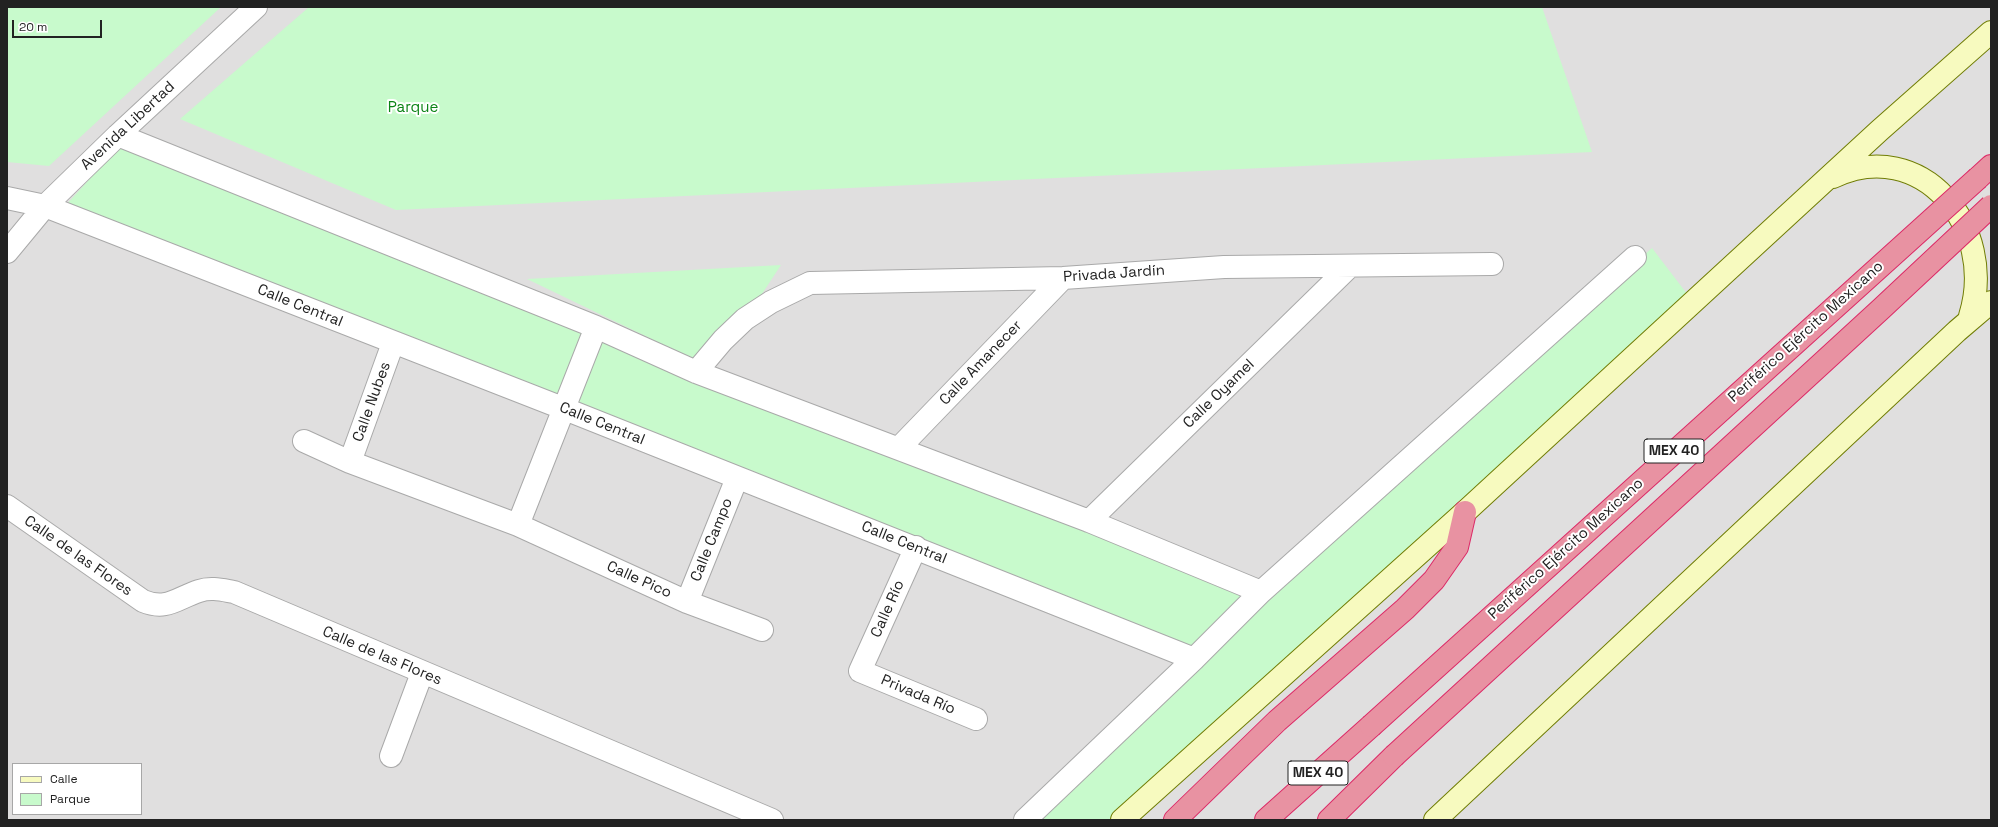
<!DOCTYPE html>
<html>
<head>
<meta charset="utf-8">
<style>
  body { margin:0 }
  #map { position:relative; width:1998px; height:827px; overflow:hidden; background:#f2efe9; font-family:"Space Grotesk",sans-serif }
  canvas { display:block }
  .frame { position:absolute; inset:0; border:8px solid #222; pointer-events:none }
  .legend { position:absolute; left:12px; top:763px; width:130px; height:52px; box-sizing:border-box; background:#fff; border:1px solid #a7a7a7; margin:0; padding:5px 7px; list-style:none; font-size:12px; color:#222 }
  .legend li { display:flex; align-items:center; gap:8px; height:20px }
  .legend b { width:20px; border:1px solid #a7a7a7 }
  .scale { position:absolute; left:12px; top:20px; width:90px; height:18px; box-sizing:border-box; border:2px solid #222; border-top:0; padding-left:5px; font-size:12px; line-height:14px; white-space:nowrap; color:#222; -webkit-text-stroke:3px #fff; paint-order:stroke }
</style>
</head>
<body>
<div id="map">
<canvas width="1998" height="827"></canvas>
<div class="frame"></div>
<ul class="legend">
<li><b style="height:5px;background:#f7fabf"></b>Calle</li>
<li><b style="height:11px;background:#c8facc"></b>Parque</li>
</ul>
<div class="scale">20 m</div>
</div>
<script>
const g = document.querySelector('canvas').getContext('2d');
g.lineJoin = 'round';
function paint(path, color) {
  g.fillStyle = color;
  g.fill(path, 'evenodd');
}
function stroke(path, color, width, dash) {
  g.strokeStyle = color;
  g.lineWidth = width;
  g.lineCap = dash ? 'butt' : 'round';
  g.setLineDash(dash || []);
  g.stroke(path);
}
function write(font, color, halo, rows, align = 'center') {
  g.font = font + ' "Space Grotesk",sans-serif';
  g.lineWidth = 4;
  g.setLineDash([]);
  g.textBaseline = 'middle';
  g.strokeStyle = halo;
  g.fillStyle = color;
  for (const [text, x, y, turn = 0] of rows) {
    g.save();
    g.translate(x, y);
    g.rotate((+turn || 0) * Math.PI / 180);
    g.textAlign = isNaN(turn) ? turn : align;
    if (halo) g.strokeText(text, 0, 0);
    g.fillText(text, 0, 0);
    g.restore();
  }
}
paint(new Path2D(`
  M7 7H1991V820H7ZM13 764H141V814H13Z`), '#e0dfdf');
paint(new Path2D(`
  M7 7H221L49 166 7 162Z
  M309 7H1542L1592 152 396 210 180 119Z
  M123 142 591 329 562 404 66 205Z
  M1652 248 1691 299 1112 820H1038L1261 593Z
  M781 265 758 300 695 360 527 279Z
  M599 333 1257 593 1194 657 572 405Z`), '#c8facc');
const street = new Path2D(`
  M118 135 596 327 696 372 1089 521 1261 592
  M7 198 45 206 565 409 1194 659
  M7 252 45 206 118 135 256 7
  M696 372 723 340 745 319 771 302 810 283 1063 278 1224 267 1492 264
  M304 441 350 462 518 525 687 602 762 630
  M899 448 1063 278
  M350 462 393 343
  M7 506 143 601C167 611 177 598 199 591 211 587 222 590 234 592L772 820
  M1089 521 1349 267
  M518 525 596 327
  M916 547 860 671 976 719
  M687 602 737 478
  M391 756 422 673
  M1025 820 1194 659 1261 592 1635 257`);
const secondary = new Path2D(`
  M1833 177C1921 135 1998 227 1970 316
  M1122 820 1465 512 1880 130 1991 32
  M1435 820 1957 331 1991 302`);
const highway = new Path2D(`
  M1978 178 1991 166
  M1175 820 1277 721 1405 609 1434 580 1457 547 1465 512
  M1266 820 1371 726
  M1329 820 1394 756`);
stroke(street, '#a9a9a9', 24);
stroke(secondary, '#707d05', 24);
stroke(highway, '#dc2a67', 24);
stroke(street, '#fff', 22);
stroke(secondary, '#f7fabf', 22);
stroke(highway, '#e892a2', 22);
const highwayBridge = new Path2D(`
  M1371 726 1978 178
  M1394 756 1881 309 1991 206`);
stroke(highwayBridge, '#dc2a67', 24, []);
stroke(highwayBridge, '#e892a2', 22);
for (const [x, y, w] of [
  [1674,451,60],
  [1318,773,60]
]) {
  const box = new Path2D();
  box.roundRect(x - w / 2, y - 12, w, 24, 3);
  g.fillStyle = '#fff';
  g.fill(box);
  stroke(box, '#222', 1);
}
write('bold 14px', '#222', null, [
  ["MEX 40",1674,451],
  ["MEX 40",1318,773]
]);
write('15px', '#0c8416', '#fff', [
  ["Parque",413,108]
]);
write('15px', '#222', '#fff', [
  ["Avenida Libertad",128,126,-43],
  ["Privada Jardín",1114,274,-4],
  ["Calle Central",300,306,22],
  ["Periférico Ejército Mexicano",1806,332,-42],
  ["Calle Amanecer",981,363,-46],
  ["Calle Oyamel",1219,394,-44],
  ["Calle Nubes",372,402,-70],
  ["Calle Central",602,424,22],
  ["Calle Campo",712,540,-68],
  ["Calle Central",904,543,22],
  ["Periférico Ejército Mexicano",1566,549,-42],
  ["Calle de las Flores",78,556,35],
  ["Calle Pico",639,580,24],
  ["Calle Río",888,609,-66],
  ["Calle de las Flores",382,656,23],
  ["Privada Río",918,695,23]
]);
</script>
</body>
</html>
